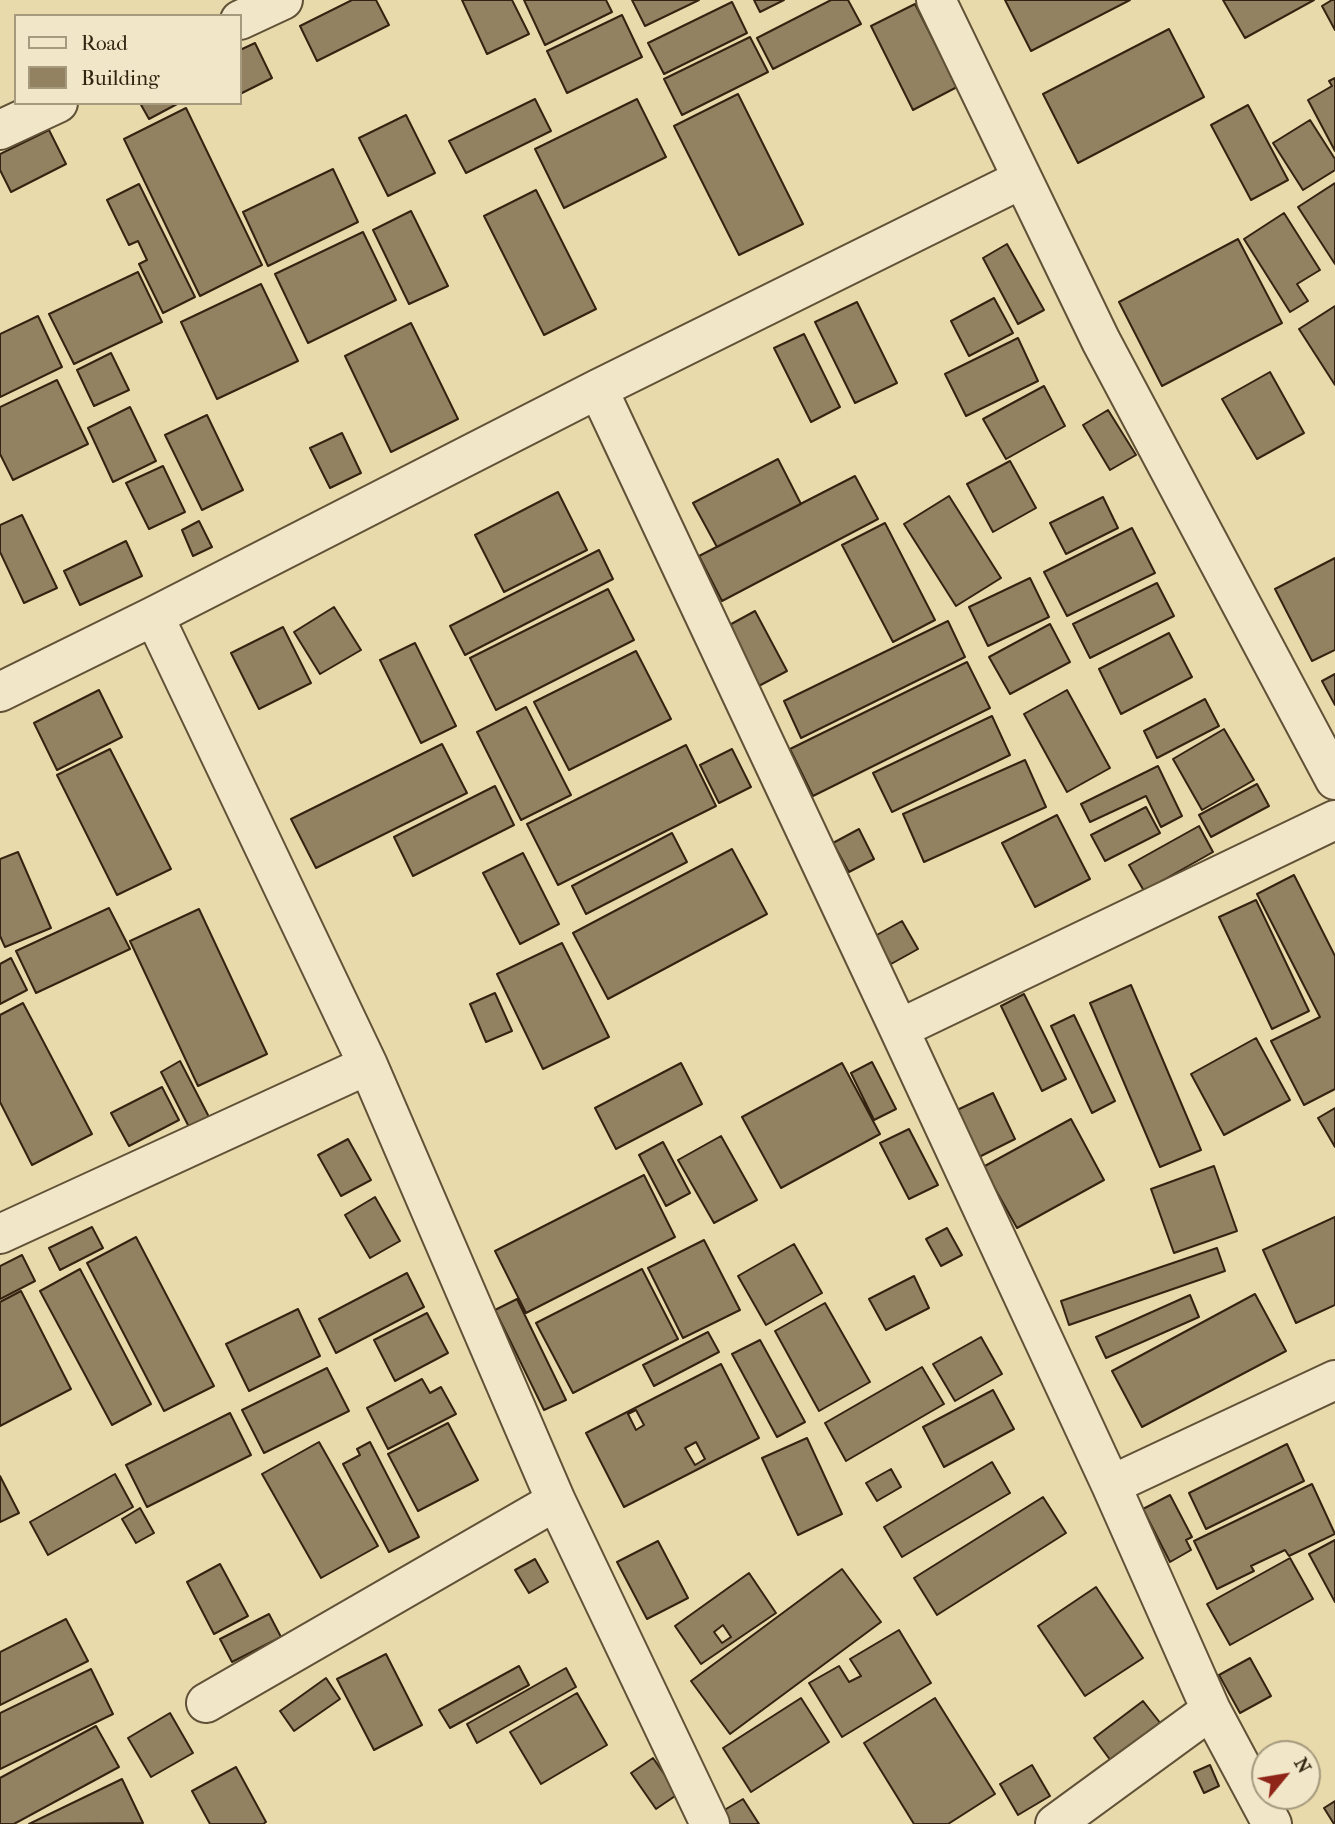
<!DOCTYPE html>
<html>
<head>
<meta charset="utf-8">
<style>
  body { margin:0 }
  #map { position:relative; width:1335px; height:1824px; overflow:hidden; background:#e9daab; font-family:"IM FELL French Canon",serif }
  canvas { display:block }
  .legend { position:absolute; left:14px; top:14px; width:228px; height:91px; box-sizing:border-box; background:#f1e7c8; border:2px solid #a5997e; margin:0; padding:9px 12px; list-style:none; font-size:21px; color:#332310 }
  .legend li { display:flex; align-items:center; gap:14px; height:35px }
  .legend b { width:35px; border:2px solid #a5997e }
  .north { position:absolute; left:1251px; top:1740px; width:70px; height:70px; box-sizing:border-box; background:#f1e7c8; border:2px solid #a5997e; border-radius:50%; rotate:60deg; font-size:19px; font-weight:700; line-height:28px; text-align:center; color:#332310 }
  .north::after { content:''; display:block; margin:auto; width:24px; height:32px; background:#8f2418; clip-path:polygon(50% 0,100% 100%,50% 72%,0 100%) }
</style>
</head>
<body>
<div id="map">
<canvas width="1335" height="1824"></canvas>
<ul class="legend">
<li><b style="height:9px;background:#f1e7c8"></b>Road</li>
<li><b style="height:19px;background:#928261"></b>Building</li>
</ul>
<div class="north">N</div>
</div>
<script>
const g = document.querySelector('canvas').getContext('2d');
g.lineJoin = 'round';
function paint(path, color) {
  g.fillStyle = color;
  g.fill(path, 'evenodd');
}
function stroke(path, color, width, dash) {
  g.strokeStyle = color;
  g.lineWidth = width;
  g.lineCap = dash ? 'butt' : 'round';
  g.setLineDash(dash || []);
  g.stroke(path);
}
const building = new Path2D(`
  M352 0H376L389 25 317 61 300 26Z
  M462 0H512L529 34 487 54Z
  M524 0H606L612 12 545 45Z
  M632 0H699L645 26Z
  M754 0H784L760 12Z
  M831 0H848L861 24 773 69 757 38Z
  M1005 0H1130L1031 51Z
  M1223 0H1314L1245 38Z
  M1332 0H1335V30L1322 6Z
  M732 2 747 33 664 74 648 43Z
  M915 4 957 87 913 110 871 26Z
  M622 15 642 57 567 93 547 51Z
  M1169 29 1204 97 1078 163 1043 94Z
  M750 37 768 72 682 115 664 79Z
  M255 43 272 78 240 94V50Z
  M1335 78V151L1308 100 1332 86 1329 81Z
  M738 94 803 224 739 255 674 126Z
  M535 99 551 131 466 173 449 141Z
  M637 99 666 157 564 208 535 149Z
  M140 103H179L149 119Z
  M1248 105 1288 180 1251 200 1211 125Z
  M186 108 262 265 200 296 124 139Z
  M406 115 435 173 388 196 359 138Z
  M1310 120 1335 159V170L1303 190 1273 143Z
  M49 130 66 164 11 192 0 170V154Z
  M333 169 358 222 268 266 243 212Z
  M1335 183V264L1298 207Z
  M139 184 195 297 163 313 139 264 147 260 138 241 129 245 107 200Z
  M536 190 596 309 544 335 484 216Z
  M411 211 448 286 409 304 373 230Z
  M1284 213 1320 270 1297 284 1308 301 1290 312 1244 239Z
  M363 232 396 300 308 343 275 274Z
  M1238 239 1282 323 1162 386 1119 302Z
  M1007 244 1044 310 1018 324 983 258Z
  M138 272 162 322 74 364 49 314Z
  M261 284 298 361 217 399 181 322Z
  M994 298 1013 333 969 356 951 321Z
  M857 302 897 383 855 403 815 322Z
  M1335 306V385L1299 329Z
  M38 316 62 367 0 397V334Z
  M411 323 458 419 391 452 345 356Z
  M804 334 840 407 811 422 774 348Z
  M1018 338 1038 381 966 416 945 374Z
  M111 353 129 390 94 406 77 370Z
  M1270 372 1304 433 1257 459 1222 399Z
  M57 380 88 444 13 480 0 454V407Z
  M1044 386 1065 426 1006 459 983 419Z
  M130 407 156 461 113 482 88 428Z
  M1108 410 1136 455 1110 470 1083 425Z
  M207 415 243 490 202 510 165 435Z
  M342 433 361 473 330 488 310 448Z
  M778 459 801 504 717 547 693 503Z
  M1010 461 1036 508 993 532 967 484Z
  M163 466 185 512 149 529 126 483Z
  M855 476 878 519 722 601 699 556Z
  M558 492 587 550 504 592 475 535Z
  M949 496 1001 578 956 606 904 524Z
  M1103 497 1118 528 1066 554 1050 523Z
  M22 515 57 588 24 603 0 552V525Z
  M199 521 212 547 193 556 182 530Z
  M885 523 935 620 893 642 842 545Z
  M1132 528 1155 573 1067 616 1044 572Z
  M126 541 142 576 80 605 64 571Z
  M599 550 613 579 465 655 450 626Z
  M1335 558V650L1312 661 1275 589Z
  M1030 578 1049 617 988 646 969 607Z
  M1157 583 1174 616 1090 658 1073 624Z
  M608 589 634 640 496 710 470 658Z
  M334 607 361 650 320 674 294 632Z
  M755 611 787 671 755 688 724 628Z
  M948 621 965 657 801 738 784 701Z
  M1050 624 1070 662 1010 694 989 657Z
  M283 627 311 683 259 709 231 653Z
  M1169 633 1192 677 1121 714 1099 669Z
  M415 643 456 726 421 743 380 660Z
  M636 651 671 719 569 770 534 702Z
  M967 662 990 708 813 796 790 749Z
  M1335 674V705L1322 681Z
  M99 690 122 737 57 770 34 723Z
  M1067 690 1110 768 1067 792 1024 714Z
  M1205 699 1219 726 1157 758 1144 731Z
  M526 707 571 795 521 820 477 732Z
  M992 716 1010 755 892 812 873 773Z
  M1224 729 1254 780 1202 810 1173 759Z
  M442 744 467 793 316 868 291 819Z
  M686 745 716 806 558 885 527 824Z
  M110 749 171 869 117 895 57 775Z
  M732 749 751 787 719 803 700 765Z
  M1025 760 1046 807 924 862 903 814Z
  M1158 766 1182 816 1161 827 1146 796 1090 822 1081 804Z
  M1257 784 1269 806 1211 837 1199 815Z
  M495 786 514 825 413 876 394 837Z
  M1146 807 1160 833 1105 861 1091 835Z
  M1057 815 1090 879 1035 907 1002 843Z
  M1199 826 1213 852 1144 891 1129 865Z
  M859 829 874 859 849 872 833 843Z
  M672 833 687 862 586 914 572 886Z
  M732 849 767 914 608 999 573 933Z
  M18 852 51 928 5 947 0 936V859Z
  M523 853 559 924 520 944 483 873Z
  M1294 875 1335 956V1089L1304 1105 1271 1041 1320 1017 1257 894Z
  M1256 900 1309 1011 1272 1029 1219 917Z
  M109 908 130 949 36 993 16 951Z
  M199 909 267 1054 198 1086 130 941Z
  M902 921 918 949 891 964 875 936Z
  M562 943 609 1037 543 1069 497 974Z
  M11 958 27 990 0 1004V964Z
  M1131 985 1201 1150 1160 1167 1090 1003Z
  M495 993 512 1031 486 1042 470 1004Z
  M1024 994 1066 1079 1042 1091 1001 1006Z
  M23 1003 92 1134 32 1165 0 1102V1015Z
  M1074 1015 1115 1101 1092 1113 1051 1026Z
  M1256 1038 1290 1100 1224 1135 1191 1074Z
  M180 1061 209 1117 189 1127 161 1072Z
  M872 1062 896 1109 874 1120 851 1073Z
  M681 1063 702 1104 616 1149 595 1108Z
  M842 1063 880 1134 781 1188 742 1117Z
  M162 1087 179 1120 129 1146 111 1113Z
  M993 1093 1015 1139 977 1158 955 1111Z
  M1335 1108V1147L1318 1118Z
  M1071 1119 1104 1180 1017 1228 983 1167Z
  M909 1129 938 1185 909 1199 880 1143Z
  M721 1136 757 1200 714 1223 678 1160Z
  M348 1139 371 1180 341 1196 318 1155Z
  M663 1142 690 1193 666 1206 639 1155Z
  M1214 1166 1237 1231 1174 1253 1151 1189Z
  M644 1175 675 1237 526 1313 495 1251Z
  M375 1197 400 1241 370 1258 345 1215Z
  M1335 1217V1305L1296 1323 1263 1250Z
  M92 1227 103 1248 60 1270 49 1248Z
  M947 1228 962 1255 941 1266 926 1239Z
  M136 1237 214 1386 164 1411 87 1263Z
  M704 1240 740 1310 683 1338 648 1268Z
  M794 1244 822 1293 766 1325 738 1276Z
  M1217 1248 1225 1271 1069 1325 1061 1301Z
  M22 1255 35 1281 0 1299V1266Z
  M80 1269 151 1404 112 1425 40 1291Z
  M642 1269 678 1339 573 1393 536 1323Z
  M407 1273 424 1307 336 1353 319 1319Z
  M914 1276 929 1308 886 1330 869 1299Z
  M21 1291 71 1389 0 1426V1302Z
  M1255 1294 1286 1351 1142 1427 1112 1371Z
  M1190 1295 1199 1317 1106 1358 1096 1337Z
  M517 1299 566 1400 544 1410 495 1310Z
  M825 1303 870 1382 819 1411 775 1331Z
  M298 1309 320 1356 249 1391 226 1344Z
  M427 1313 448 1353 395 1381 374 1340Z
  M708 1332 719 1352 654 1386 643 1365Z
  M981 1337 1002 1374 955 1401 933 1364Z
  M760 1340 805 1422 777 1437 732 1354Z
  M721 1364 759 1438 624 1507 586 1433ZM636 1410 644 1425 636 1430 628 1414ZM696 1442 705 1459 695 1465 685 1448Z
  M922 1367 944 1404 846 1461 825 1423Z
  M327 1368 349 1411 264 1453 242 1410Z
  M422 1379 430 1393 441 1387 456 1414 388 1449 367 1408Z
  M993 1390 1014 1429 944 1467 923 1427Z
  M230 1413 251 1455 147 1507 126 1465Z
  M448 1423 478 1480 418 1511 388 1454Z
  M807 1438 842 1514 798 1535 762 1458Z
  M319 1442 378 1546 321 1578 262 1474Z
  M370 1442 419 1537 389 1552 343 1464 360 1455 357 1449Z
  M1287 1444 1304 1481 1206 1529 1189 1493Z
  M992 1462 1010 1493 902 1557 884 1527Z
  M891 1469 901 1487 877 1501 866 1483Z
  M115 1474 133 1507 48 1555 30 1522Z
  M0 1476 19 1513 0 1522Z
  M1312 1484 1335 1534 1289 1556 1285 1550 1251 1566 1254 1571 1217 1589 1194 1541Z
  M1170 1495 1192 1537 1186 1540 1191 1550 1170 1562 1143 1509Z
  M1043 1497 1066 1533 937 1615 914 1578Z
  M140 1508 154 1533 136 1543 122 1519Z
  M1335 1540V1602L1309 1554Z
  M658 1541 688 1598 647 1619 617 1562Z
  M1290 1558 1313 1599 1230 1645 1207 1604Z
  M535 1559 548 1582 529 1593 515 1570Z
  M220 1564 248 1616 214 1634 187 1582Z
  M842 1569 881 1622 730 1734 691 1681Z
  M749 1573 776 1613 701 1664 675 1626ZM723 1625 731 1637 722 1643 714 1632Z
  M1096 1587 1143 1658 1085 1696 1038 1626Z
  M269 1614 281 1637 232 1662 220 1639Z
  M66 1619 88 1661 0 1705V1652Z
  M899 1630 931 1683 842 1737 809 1683 839 1666 849 1682 861 1676 850 1659Z
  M386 1654 422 1725 374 1750 337 1679Z
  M1250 1658 1271 1696 1240 1713 1219 1675Z
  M519 1666 529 1685 450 1728 439 1710Z
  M566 1668 576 1687 477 1743 467 1724Z
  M91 1669 113 1714 0 1769V1713Z
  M326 1678 340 1699 294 1731 280 1711Z
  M577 1693 607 1745 541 1784 510 1732Z
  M801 1698 829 1742 751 1792 723 1748Z
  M935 1698 995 1794 948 1824H914L864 1743Z
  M1143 1701 1161 1724 1111 1761 1094 1738Z
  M170 1713 193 1753 151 1777 128 1738Z
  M96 1726 119 1767 14 1824H0V1778Z
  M653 1758 678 1794 656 1809 631 1773Z
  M1032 1765 1050 1796 1018 1815 1000 1784Z
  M1210 1765 1219 1786 1204 1793 1194 1772Z
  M236 1767 266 1822 263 1824H210L192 1791Z
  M122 1779 143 1823 29 1824Z
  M743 1799 759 1824H728L721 1812Z
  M1335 1801V1824H1334L1324 1808Z`);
paint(building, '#928261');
stroke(building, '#332310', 2);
const minor = new Path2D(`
  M936 0 1101 341 1335 780
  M240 20 283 0
  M0 130 58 103
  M598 389 899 1029 1111 1485 1211 1710 1272 1824
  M154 616 368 1065 556 1501 710 1824
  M0 692 154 616 598 389 1022 179
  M899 1029 1335 820
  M0 1234 368 1065
  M1111 1485 1335 1380
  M206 1703 556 1501
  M1055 1824 1211 1710`);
stroke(minor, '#605137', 42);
stroke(minor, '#f1e7c8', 38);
</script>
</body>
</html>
